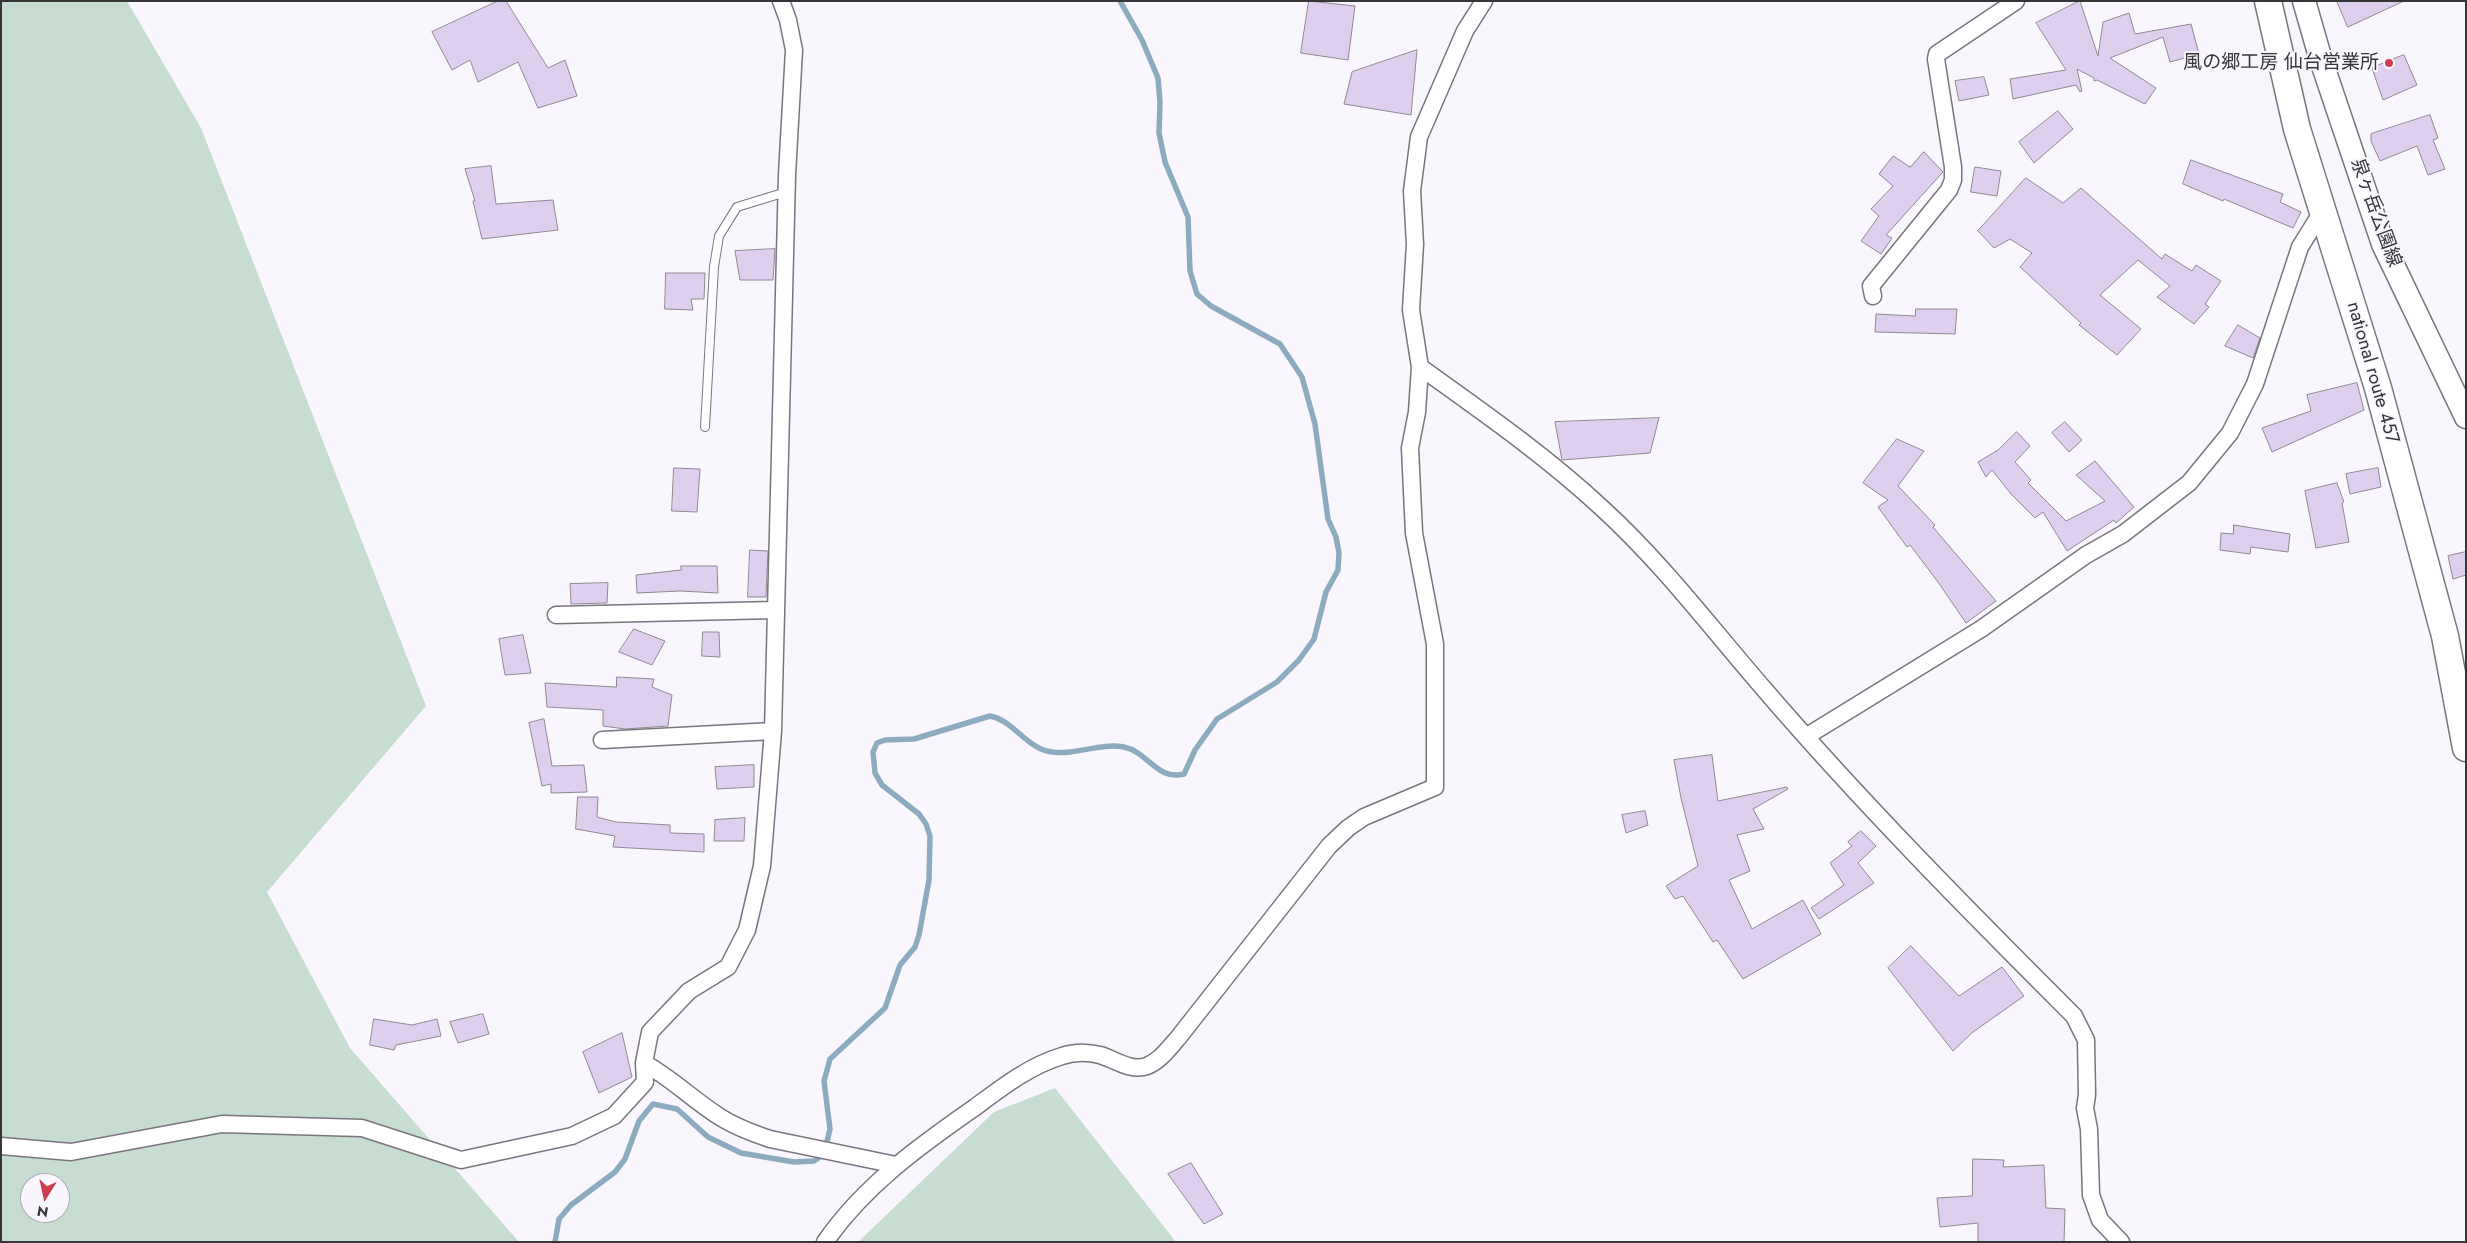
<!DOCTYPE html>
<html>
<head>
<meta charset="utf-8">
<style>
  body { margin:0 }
  #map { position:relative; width:2467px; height:1243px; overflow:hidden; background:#faf6fe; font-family:Jost,sans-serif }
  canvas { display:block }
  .frame { position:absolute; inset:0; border:2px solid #363538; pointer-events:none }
  .north { position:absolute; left:20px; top:1173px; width:50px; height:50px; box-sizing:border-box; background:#faf6fe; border:1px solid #aca9af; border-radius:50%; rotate:190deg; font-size:14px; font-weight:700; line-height:20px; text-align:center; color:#363538 }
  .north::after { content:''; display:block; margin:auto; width:18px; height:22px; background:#ce3e50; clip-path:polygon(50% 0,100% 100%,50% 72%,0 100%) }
</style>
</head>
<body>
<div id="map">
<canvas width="2467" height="1243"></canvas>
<div class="frame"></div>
<div class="north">N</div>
</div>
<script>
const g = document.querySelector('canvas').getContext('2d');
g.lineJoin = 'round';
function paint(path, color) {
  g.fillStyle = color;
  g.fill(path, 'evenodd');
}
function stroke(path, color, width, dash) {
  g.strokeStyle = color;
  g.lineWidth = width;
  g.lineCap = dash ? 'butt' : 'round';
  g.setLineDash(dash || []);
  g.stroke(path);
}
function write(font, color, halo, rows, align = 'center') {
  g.font = font + ' Jost,"Noto Sans JP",sans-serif';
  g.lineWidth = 4;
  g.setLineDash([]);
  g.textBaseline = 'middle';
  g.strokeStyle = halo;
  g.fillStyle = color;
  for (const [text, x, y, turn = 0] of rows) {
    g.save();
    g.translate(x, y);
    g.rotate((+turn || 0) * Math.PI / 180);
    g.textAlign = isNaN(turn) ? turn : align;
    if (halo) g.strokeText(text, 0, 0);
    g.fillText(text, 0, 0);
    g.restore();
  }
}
paint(new Path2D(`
  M1 1H127L201 128 426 706 267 892 350 1048 519 1242H1ZM30 1183H60V1213H30Z
  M1055 1088 1176 1242H858L994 1112Z`), '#c7ddd1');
stroke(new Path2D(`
  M555 1242 559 1219 571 1205 615 1172 625 1159 639 1121 653 1104 677 1109 708 1137 741 1153 794 1162 814 1161 824 1154 830 1129 824 1081 830 1059 885 1008 900 965 915 947 919 935 929 880 930 836 926 824 919 814 882 785 875 773 873 752 877 743 885 740 914 739 990 716C1011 720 1022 741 1041 749 1067 760 1096 742 1124 747 1148 752 1157 781 1184 774L1195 750 1217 719 1277 682 1299 660 1314 639 1326 592 1338 570 1339 553 1336 537 1328 519 1315 424 1302 377 1280 344 1211 306 1197 294 1190 271 1188 217 1165 162 1159 133 1160 102 1158 78 1142 40 1120 1`), '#8cabbf', 5.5);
const building = new Path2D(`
  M498 1H506L548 68 565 60 577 96 538 108 518 62 478 82 470 60 452 70 432 32Z
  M1309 1 1355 6 1348 60 1301 53Z
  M2080 1 2098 56 2103 22 2129 13 2135 34 2191 24 2199 54 2170 62 2163 37 2110 58 2156 88 2145 104 2097 80 2094 81V78L2077 69 2082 91 2080 92 2076 85 2013 99 2010 79 2066 70 2036 23Z
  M2337 1H2404L2348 27Z
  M1417 50 1411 115 1344 104 1352 72Z
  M2404 55 2417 85 2383 100 2372 68Z
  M1984 77 1989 95 1959 101 1955 81Z
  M2058 111 2073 129 2034 163 2019 142Z
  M2430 115 2438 138 2433 140 2445 169 2428 175 2417 146 2380 161 2371 141V134Z
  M1924 152 1943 172 1886 235 1892 238 1881 254 1861 241 1879 216 1871 209 1893 186 1879 174 1893 156 1910 167Z
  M2191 160 2283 194 2280 202 2301 212 2293 228 2224 199 2223 201 2183 184Z
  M491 166 496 204 553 200 558 230 482 239 473 201H475L465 169Z
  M1975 167 2001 171 1997 196 1971 192Z
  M2026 178 2063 203 2081 188 2162 259 2165 254 2192 271 2196 265 2221 281 2205 304 2209 307 2194 324 2157 297 2170 286 2138 260 2100 295 2141 329 2117 355 2079 325 2081 323 2020 267 2032 253 2010 239 1994 248 1978 231Z
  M775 249 773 280H740L735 251Z
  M666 273H705L704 299H691L693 310 665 309Z
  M1916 309H1957L1955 334 1875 332 1876 314 1915 316Z
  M2238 325 2260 338 2253 358 2225 346Z
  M2357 383 2364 410 2272 452 2262 428 2311 411 2307 395Z
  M1659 418 1650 453 1562 460 1555 422Z
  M2065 422 2082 440 2069 452 2052 433Z
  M2017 432 2030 446 2015 462 2031 480 2028 483 2066 521 2105 501 2076 475 2095 461 2134 507 2116 523 2114 520 2067 551 2043 512 2035 518 2011 494 1992 470 1986 477 1978 462 1998 450Z
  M1897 439 1924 451 1898 486 1935 525 1933 527 1996 601 1966 623 1938 582 1910 545 1907 547 1878 507 1888 500 1863 483Z
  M674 468 700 469 697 512 672 511Z
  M2378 468 2381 487 2350 494 2346 474Z
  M2337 483 2344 502 2342 503 2349 542 2316 548 2305 491Z
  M2234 525 2290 534 2288 552 2251 547 2250 554 2220 550 2221 533 2233 534Z
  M750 550 768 551 766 597H748Z
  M2466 552V575L2453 579 2448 556Z
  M681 566H717L718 593 680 591 637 593 636 575 681 570Z
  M608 583 607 603 571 604 570 584Z
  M634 629 665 641 652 665 619 652Z
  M703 632H719L720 657 702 656Z
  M523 635 531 673 505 675 499 639Z
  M617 677 654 679 652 687 672 695 668 726 625 729 603 726V710L547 707 545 683 616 687Z
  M544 719 552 766 584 765 587 792 551 793V784L542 786 529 723Z
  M1712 755 1718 801 1787 787 1788 789 1753 809 1764 829 1737 835 1750 871 1729 880 1752 929 1803 900 1821 934 1743 979 1717 940 1713 942 1683 896 1675 899 1666 886 1698 866 1681 798 1674 760Z
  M754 765V787L717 789 715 767Z
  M578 797H598L597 817 616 822 670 825V833L704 834V852L613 847 615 836 576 829Z
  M1645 811 1648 825 1626 833 1622 815Z
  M745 818 744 841H714L715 820Z
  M1861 831 1876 846 1858 863 1874 883 1819 919 1811 908 1844 885 1830 863 1852 846 1848 842Z
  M1911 946 1959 996 2002 967 2024 996 1973 1032 1953 1051 1888 968Z
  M483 1014 489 1034 458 1043 450 1022Z
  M374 1019 412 1025 437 1019 441 1036 396 1045 394 1050 370 1045Z
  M622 1033 632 1077 599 1093 583 1052Z
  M1973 1159 2004 1160 2003 1167 2044 1165 2046 1208 2065 1209 2064 1242H1978V1223L1940 1227 1937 1198 1972 1196Z
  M1191 1163 1223 1214 1204 1224 1168 1174Z`);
paint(building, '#decfee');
stroke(building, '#8d8a91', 1);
const service = new Path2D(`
  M705 427 714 267 719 236 737 207 786 192`);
const minor = new Path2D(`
  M1873 296 1871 286 1949 190 1953 180V167L1936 59 1937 54 2016 1
  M1420 367C1483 412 1546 456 1603 509 1663 564 1711 628 1764 689 1862 803 1967 909 2074 1016L2086 1040 2087 1095 2085 1108 2089 1129 2091 1195 2100 1220 2121 1242
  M556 615 775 610
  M1807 736 1981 629 2086 555 2123 534 2189 483 2230 433 2255 384 2300 247 2323 210
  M602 740 773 731
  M644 1063C671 1078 691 1098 717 1115 733 1126 752 1133 770 1139L896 1165
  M1 1146 71 1152 222 1124 362 1128 461 1160 572 1136 614 1116 645 1082 644 1063 650 1032 689 991 728 967 747 930 762 866 773 731 787 175 794 50 788 20 781 1
  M825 1242C864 1186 918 1147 974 1108 1001 1088 1029 1066 1062 1056 1074 1052 1088 1052 1100 1055 1114 1059 1131 1072 1147 1066 1160 1061 1169 1048 1178 1038L1329 846 1348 828 1364 817 1435 787V644L1414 533 1410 448 1417 412 1420 367 1411 310 1415 244 1412 191 1419 137 1465 31 1484 1`);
const secondary = new Path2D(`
  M2304 1 2321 60 2383 244 2466 417`);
const trunk = new Path2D(`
  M2268 1 2297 129 2378 388 2445 636 2466 748`);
stroke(service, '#79757d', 10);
stroke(minor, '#79757d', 19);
stroke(secondary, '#79757d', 25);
stroke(trunk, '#79757d', 29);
stroke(service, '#fff', 8);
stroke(minor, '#fff', 16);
stroke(secondary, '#fff', 22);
stroke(trunk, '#fff', 26);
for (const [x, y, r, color] of [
  [2389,63,5,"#ce3e50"]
]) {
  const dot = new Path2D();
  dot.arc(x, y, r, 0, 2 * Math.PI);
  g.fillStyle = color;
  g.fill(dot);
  stroke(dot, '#faf6fe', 2);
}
write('19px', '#363538', '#faf6fe', [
  ["風の郷工房 仙台営業所",2379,63]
], 'right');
write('19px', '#363538', '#faf6fe', [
  ["泉ヶ岳公園線",2375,213,70],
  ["national route 457",2372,373,74]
]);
</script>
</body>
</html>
